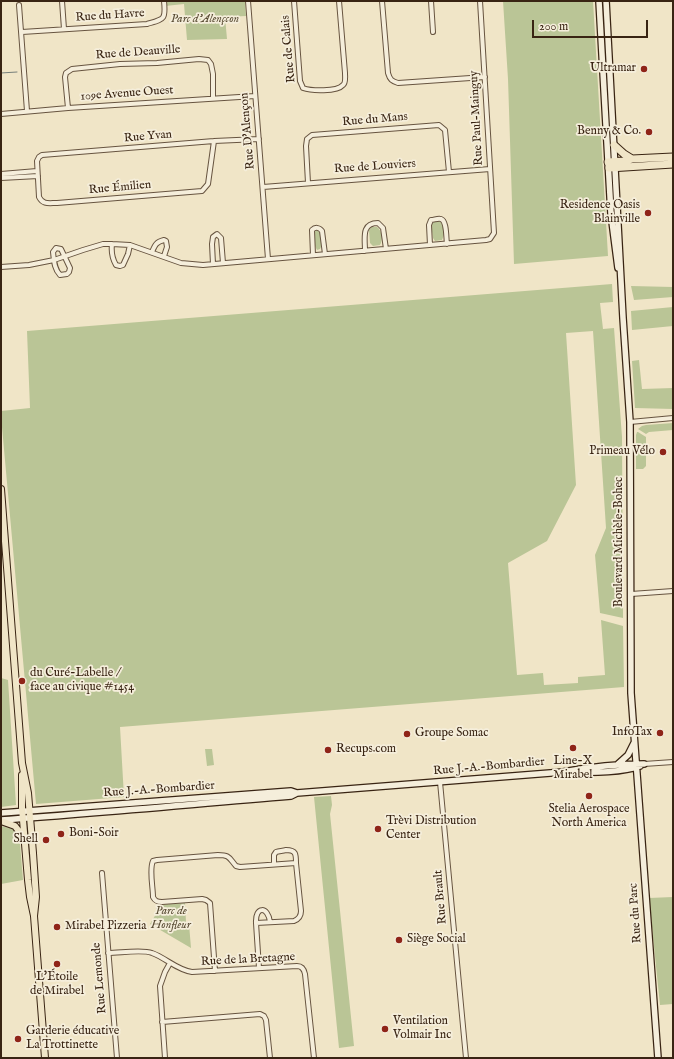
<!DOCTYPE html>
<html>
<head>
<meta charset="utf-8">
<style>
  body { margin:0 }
  #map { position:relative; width:674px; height:1059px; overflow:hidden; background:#f0e5c7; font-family:"IM FELL English",serif }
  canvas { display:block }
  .frame { position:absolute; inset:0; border:2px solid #392413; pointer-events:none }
  .scale { position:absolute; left:532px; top:20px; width:116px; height:18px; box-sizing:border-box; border:2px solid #392413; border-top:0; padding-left:5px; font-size:12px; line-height:14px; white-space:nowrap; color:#392413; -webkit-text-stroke:3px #f5eedb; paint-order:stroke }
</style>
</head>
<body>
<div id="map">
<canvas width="674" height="1059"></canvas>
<div class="frame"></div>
<div class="scale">200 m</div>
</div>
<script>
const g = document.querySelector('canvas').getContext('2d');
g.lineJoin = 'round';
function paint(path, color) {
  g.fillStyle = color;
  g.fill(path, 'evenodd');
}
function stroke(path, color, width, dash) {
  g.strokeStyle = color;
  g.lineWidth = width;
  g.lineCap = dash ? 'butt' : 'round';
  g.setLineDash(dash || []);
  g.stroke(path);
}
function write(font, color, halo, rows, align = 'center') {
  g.font = font + ' "IM FELL English",serif';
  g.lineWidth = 3.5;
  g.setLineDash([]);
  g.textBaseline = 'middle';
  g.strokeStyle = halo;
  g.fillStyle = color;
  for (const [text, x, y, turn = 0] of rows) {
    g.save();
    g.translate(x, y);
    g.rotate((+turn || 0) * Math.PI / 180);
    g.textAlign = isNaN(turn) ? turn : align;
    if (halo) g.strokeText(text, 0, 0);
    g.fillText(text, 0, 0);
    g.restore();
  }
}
paint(new Path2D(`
  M165 1H245L246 16 225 17 227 39 187 40 184 4 165 6Z
  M503 1H593L608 256 514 264 508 79Z
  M434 221H440C445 225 445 234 442 240L435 241 433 238 431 225Z
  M372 227H377C382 230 383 240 380 245L373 246 370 243 369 230Z
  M317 230 321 234 322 245 320 249 317 250 315 246 313 233Z
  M612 284 613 302 600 303 603 329 614 328 622 437 623 618 600 613 595 555 606 528 593 331 566 333 576 485 547 541 508 563 517 675 543 673 544 685 578 683V677L605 675 601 620 623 626 624 687 120 727 124 797 36 804 1 416V411L30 408 27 331Z
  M631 286 673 287V297L634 300Z
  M673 307V326L632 330 631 311Z
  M639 360 642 389 673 388V409L635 408 632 361Z
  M673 423V430L649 432 646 434 638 429 642 426 646 425Z
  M637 432H638L646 437V466L643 469H636V435Z
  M1 678 8 680 16 805 1 807Z
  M205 749H212L214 765 207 766Z
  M331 796 332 805 330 814 354 1046 339 1048 314 797Z
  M1 826 13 829 20 844 23 880 1 884Z
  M673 897V1004L660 1005 649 898Z
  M185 903 186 922 189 924 191 948 150 924 156 914V905Z`), '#bac596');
stroke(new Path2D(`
  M1 73 17 72`), '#767f7a', 1);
const street = new Path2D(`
  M62 1 64 29
  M248 1 268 259
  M294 1 300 81 303 88C311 91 337 92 343 85 346 83 345 77 345 73L339 1
  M382 1 388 73C390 80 392 81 398 83L485 77
  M431 1 433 32
  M19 5 27 111
  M22 32 147 24C164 19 166 20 164 1
  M68 108 65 77 66 73 72 69 120 64 157 63 199 59 208 60 211 64 213 74V98
  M1 114 68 108 255 96
  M214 141 208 184 202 191 57 203C49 203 43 205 39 197L37 161 39 157 42 155 214 141 259 139
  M1 174 37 171
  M1 178 38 176
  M308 183 306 146 307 139 312 135 439 125 445 130 449 172
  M263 187 490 169
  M112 244C111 252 112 258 116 265L120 266 123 265 128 254 130 245
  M430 245 429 225 431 220C434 220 438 218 441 219 447 221 446 238 447 244
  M56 248 61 249 70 268 69 272 67 274 60 275C54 269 54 260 53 252Z
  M365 251C365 238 361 223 378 223L383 228 386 249
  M152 252C155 245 156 242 164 240L166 241 167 247 164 256
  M313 255 312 230C315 227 319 227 322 231L325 254
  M213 264 212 244 213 237 217 234 221 238 223 263
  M1 267 29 265 54 260 83 250 103 244H112L130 245 181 263 203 265 486 240 490 239 494 233 480 1
  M630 422 673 418
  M631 594 673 591
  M644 764 673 762
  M440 782 466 1058
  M274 864V855L276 852C279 851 282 851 286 850 296 850 296 854 296 863
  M102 873 117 1058
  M256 923C255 906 268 906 270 922
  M108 953C120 953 142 949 152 953 166 958 177 970 192 972L297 966C302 966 304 969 305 974L314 1058
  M215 971 210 903 206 900 202 899 162 902C157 902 155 901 153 897 153 887 149 869 153 861L157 860 218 855C230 855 229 858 236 866L240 867 296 863 301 911C301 916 299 919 294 921L256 923 259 968
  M162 1022 260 1014 264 1016 266 1020 270 1058
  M165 1058 160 986 165 972 170 963`);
const secondary = new Path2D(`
  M599 1 611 214 618 268
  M606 1 623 318 630 422 631 693 658 1058
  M618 764 628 755 634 743
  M575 772C593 773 624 772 640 766
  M1 813 291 791 297 793
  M1 820C98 813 194 804 291 796L297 793 563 772C590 767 617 764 644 764`);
const primary = new Path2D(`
  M1 489 22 763 28 793 33 853 36 897 34 916
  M22 775V808L28 880 30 897 34 916 45 1058
  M1 821 15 826 24 838`);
const highway = new Path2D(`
  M614 145 624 154 632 159
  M608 162 624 161 632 159 673 157
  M609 168 673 164`);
stroke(street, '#675440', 6);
stroke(secondary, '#392413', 8);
stroke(primary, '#392413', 8);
stroke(highway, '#392413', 9);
stroke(street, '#f5eedb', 4);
stroke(secondary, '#f5eedb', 5.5);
stroke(primary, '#f0e5c7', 6);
stroke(highway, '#f0e5c7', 7);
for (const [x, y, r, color] of [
  [644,69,4,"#8f2418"],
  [649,132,4,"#8f2418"],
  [648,213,4,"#8f2418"],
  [663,452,4,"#8f2418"],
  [22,681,4,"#8f2418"],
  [660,733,4,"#8f2418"],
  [407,734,4,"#8f2418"],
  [573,748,4,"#8f2418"],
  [328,750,4,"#8f2418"],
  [589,796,4,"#8f2418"],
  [378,829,4,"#8f2418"],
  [61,834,4,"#8f2418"],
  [46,840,4,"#8f2418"],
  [57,927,4,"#8f2418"],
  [399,940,4,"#8f2418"],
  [57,964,4,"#8f2418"],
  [385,1029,4,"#8f2418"],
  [18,1039,4,"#8f2418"]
]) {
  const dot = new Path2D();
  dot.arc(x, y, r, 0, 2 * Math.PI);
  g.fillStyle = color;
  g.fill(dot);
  stroke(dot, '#f5eedb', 1.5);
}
write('12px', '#392413', '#f5eedb', [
  ["Rue du Havre",110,16,-4],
  ["Rue de Calais",289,49,-95],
  ["Rue de Deauville",138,53,-4],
  ["109e Avenue Ouest",127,94,-4],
  ["Rue Paul-Mainguy",477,118,-93],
  ["Rue du Mans",375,120,-5],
  ["Rue D'Alençon",248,131,-95],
  ["Rue Yvan",148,137,-5],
  ["Rue de Louviers",375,167,-4],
  ["Rue Émilien",120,188,-5],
  ["Boulevard Michèle-Bohec",620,542,-90],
  ["Rue J.-A.-Bombardier",489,767,-5],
  ["Rue J.-A.-Bombardier",159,790,-4],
  ["Rue Brault",441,897,-95],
  ["Rue du Parc",636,913,-94],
  ["Rue de la Bretagne",248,960,-3],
  ["Rue Lemonde",100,978,-95]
]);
write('italic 12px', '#594c34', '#f5eedb', [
  ["Parc d'Alençcon",205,20],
  ["Parc de",171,912],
  ["Honfleur",171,926]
]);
write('12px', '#392413', '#f5eedb', [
  ["Ultramar",636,69,"right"],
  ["Benny & Co.",641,132,"right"],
  ["Residence Oasis",640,206,"right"],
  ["Blainville",640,220,"right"],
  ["Primeau Vélo",655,452,"right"],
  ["du Curé-Labelle /",30,674],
  ["face au civique #1454",30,688],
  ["InfoTax",652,733,"right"],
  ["Groupe Somac",415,734],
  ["Recups.com",336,750],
  ["Line-X",573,762,"center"],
  ["Mirabel",573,776,"center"],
  ["Stelia Aerospace",589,810,"center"],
  ["North America",589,824,"center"],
  ["Trèvi Distribution",386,822],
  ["Center",386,836],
  ["Boni-Soir",69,834],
  ["Shell",38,840,"right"],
  ["Mirabel Pizzeria",65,927],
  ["Siège Social",407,940],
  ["L'Étoile",57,978,"center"],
  ["de Mirabel",57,992,"center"],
  ["Ventilation",393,1022],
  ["Volmair Inc",393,1036],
  ["Garderie éducative",26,1032],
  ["La Trottinette",26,1046]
], 'left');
</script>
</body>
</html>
